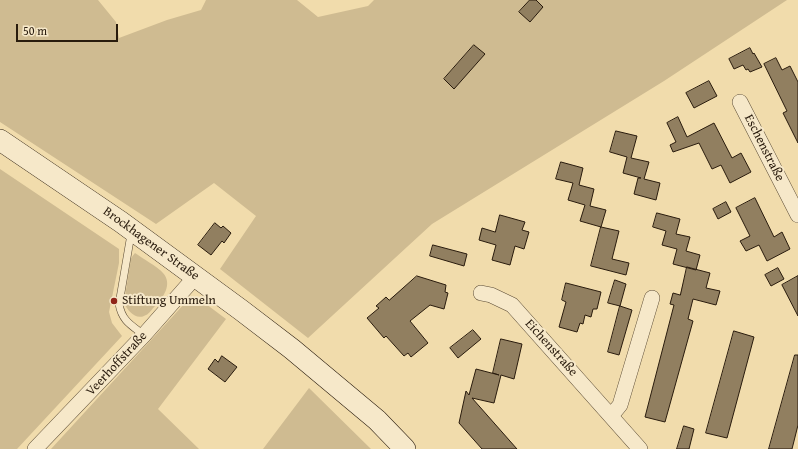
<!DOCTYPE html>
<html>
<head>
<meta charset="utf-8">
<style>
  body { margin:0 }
  #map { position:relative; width:798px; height:449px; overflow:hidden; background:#f1dcac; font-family:"Gentium Book Plus",serif }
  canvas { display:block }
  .scale { position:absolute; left:16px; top:24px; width:102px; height:18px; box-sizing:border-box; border:2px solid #291b0d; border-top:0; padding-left:5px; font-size:12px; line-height:14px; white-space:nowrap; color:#291b0d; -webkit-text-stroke:3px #f6e8c9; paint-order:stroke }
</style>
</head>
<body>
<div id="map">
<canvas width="798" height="449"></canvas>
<div class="scale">50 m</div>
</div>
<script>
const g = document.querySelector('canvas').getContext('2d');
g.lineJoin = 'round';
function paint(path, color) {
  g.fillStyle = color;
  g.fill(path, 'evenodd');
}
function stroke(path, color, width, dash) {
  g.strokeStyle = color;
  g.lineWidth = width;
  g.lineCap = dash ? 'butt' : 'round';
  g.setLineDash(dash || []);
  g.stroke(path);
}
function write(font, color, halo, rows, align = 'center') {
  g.font = font + ' "Gentium Book Plus",serif';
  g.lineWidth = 4;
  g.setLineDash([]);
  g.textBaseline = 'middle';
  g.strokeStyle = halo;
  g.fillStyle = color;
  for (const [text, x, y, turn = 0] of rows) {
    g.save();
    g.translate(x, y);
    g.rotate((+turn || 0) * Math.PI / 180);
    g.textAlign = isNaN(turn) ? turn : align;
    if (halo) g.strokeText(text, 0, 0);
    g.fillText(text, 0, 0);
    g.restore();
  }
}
paint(new Path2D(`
  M0 0H98L116 22 119 38 167 20 201 10 206 0H297L318 17 368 6 374 0H787L664 81 432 224 308 338 220 269 256 216 214 183 156 224 0 122Z
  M0 169 119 249V263L109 312 112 323 122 336 17 449H0Z
  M135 253C142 258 158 267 163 273 173 284 163 298 155 306 152 309 149 314 146 315 136 321 128 311 124 303L131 258Z
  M198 298 226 319 158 409 199 449H51L185 303Z
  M309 388 371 449H263Z`), '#cfbb91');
const building = new Path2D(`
  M530 0H536L543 7 530 22 519 12Z
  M474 45 485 54 454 89 444 79Z
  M750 48 753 54 754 53 762 67 750 72 748 69 746 70 743 65 734 69 729 59Z
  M776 58 782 70 790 66 798 82V143L783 113 787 111 764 64Z
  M709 81 717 96 694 108 686 93Z
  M678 117 687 137 714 123 732 158 741 153 751 172 730 183 721 165 712 169 699 143 673 152 670 145 676 142 667 123Z
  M616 131 637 136 631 158 649 162 644 179 660 183 656 200 634 194 638 178H641L623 173 627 157 610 152Z
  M561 162 583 168 579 185 594 189 590 206 606 210 601 227 580 221 585 205 568 200 573 183 556 179Z
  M755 198 774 237 782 232 790 249 767 261 759 245 746 251 740 241 750 236 736 208Z
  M726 202 731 212 718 219 713 209Z
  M657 213 680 219 676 234 690 237 686 251 700 255 696 270 673 264 677 249 662 245 666 231 653 227Z
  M500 215 525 222 522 230 529 232 524 249 515 246 510 265 492 260 496 245 479 240 482 228 495 232Z
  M215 223 221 228 223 226 231 233 224 243 222 241 211 255 198 245Z
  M601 227 619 231 612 259 629 263 626 275 591 266Z
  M433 245 467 254 464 266 430 256Z
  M687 267 710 273 706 288 720 291 716 305 693 299 688 319 693 321 665 422 645 417 674 305 670 304 673 293 680 295Z
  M778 268 784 279 771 286 765 275Z
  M417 276 446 285 445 292 448 293 444 309 430 305 410 321 428 343 411 357 408 353 404 356 386 336 384 338 367 318 379 308 376 306 386 297 389 300Z
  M798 276V316L782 285Z
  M615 280 626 284 620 306 608 303Z
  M566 283 601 292 597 309H593L591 317 585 315 583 324 580 323 577 332 559 327 566 302 562 300Z
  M620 306 632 310 619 355 608 352Z
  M473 330 481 339 458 358 450 348Z
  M734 331 754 337 727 438 706 433Z
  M501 339 522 344 514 379 501 375 494 403 472 398 517 449H482L459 423 466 391 469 395 476 369 499 375 493 373Z
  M795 355H798V425L792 449H769Z
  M222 356 237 367 225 382 208 369 215 359 218 362Z
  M684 426 694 429 689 449H677Z`);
paint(building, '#917f60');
stroke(building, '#291b0d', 1);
const service = new Path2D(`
  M134 234 130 240 119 304C122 321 131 325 144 335`);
const minor = new Path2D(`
  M740 102 798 215
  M481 293 491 295 512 305 640 449
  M611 416 620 405 652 298
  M35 449 144 335 196 276`);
const secondary = new Path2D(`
  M0 140 121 222 241 310 292 349 377 420 405 449`);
stroke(service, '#5b4b35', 8);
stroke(minor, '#5b4b35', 16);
stroke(secondary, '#291b0d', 22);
stroke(service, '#f6e8c9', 7);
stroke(minor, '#f6e8c9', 15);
stroke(secondary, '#f6e8c9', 21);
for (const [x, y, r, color] of [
  [114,301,4,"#8f2418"]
]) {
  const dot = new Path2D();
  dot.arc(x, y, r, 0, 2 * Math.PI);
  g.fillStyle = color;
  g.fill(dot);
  stroke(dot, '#f6e8c9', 1.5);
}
write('13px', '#291b0d', '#f6e8c9', [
  ["Eschenstraße",764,148,63],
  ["Brockhagener Straße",151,244,36],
  ["Eichenstraße",551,348,48],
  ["Veerhoffstraße",117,364,-47]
]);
write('13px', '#291b0d', '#f6e8c9', [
  ["Stiftung Ummeln",122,301]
], 'left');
</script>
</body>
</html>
